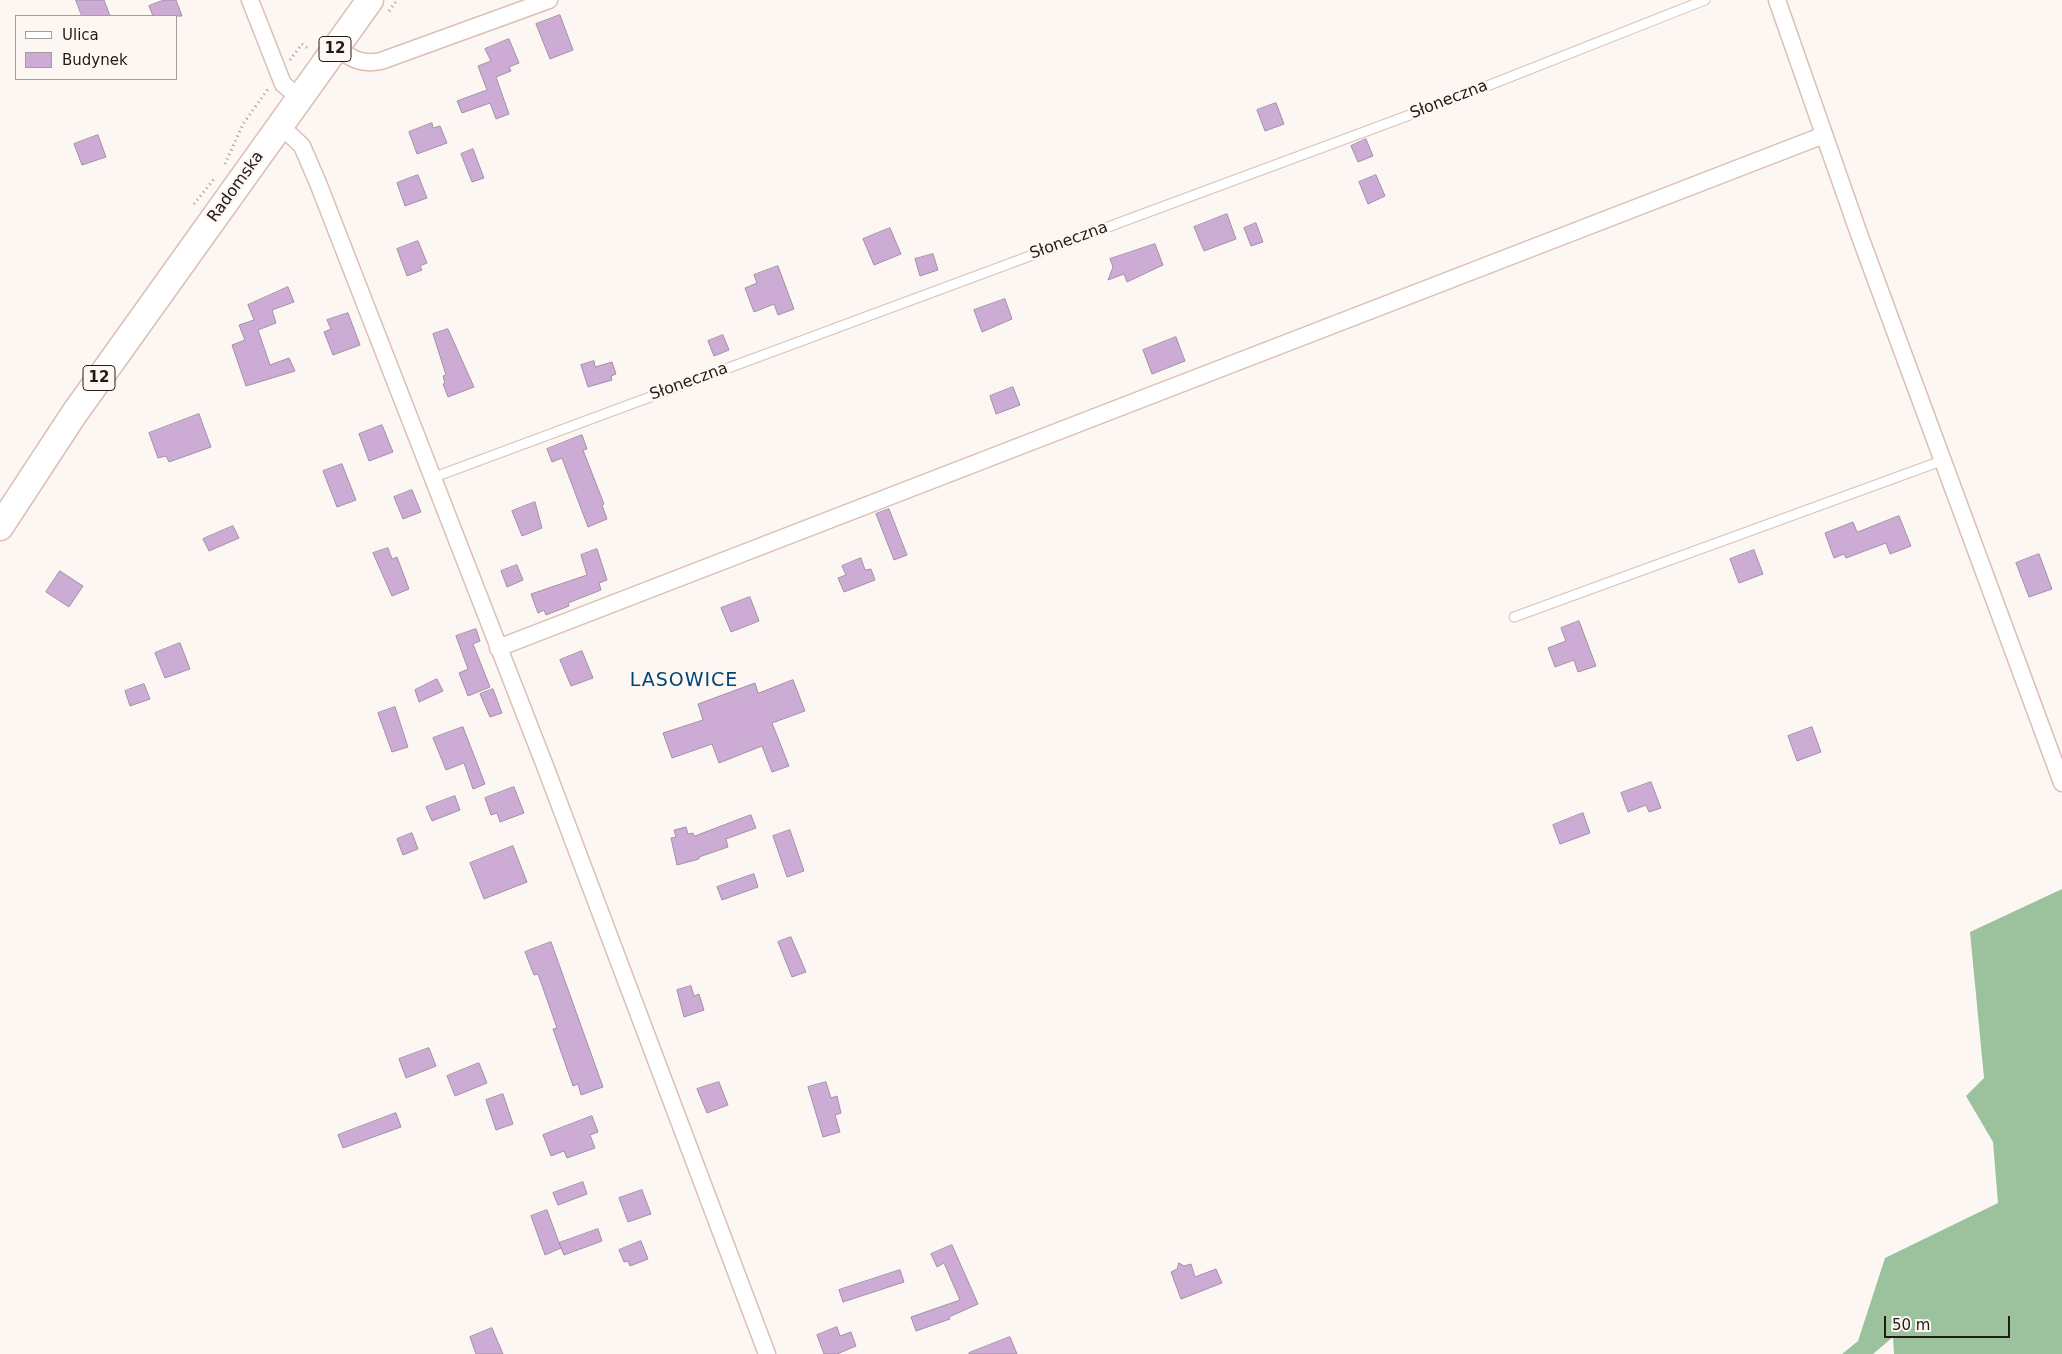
<!DOCTYPE html>
<html>
<head>
<meta charset="utf-8">
<style>
  body { margin:0 }
  #map { position:relative; width:2062px; height:1354px; overflow:hidden; background:#fdf7f4; font-family:"DejaVu Sans",sans-serif }
  canvas { display:block }
  .legend { position:absolute; left:15px; top:15px; width:162px; height:65px; box-sizing:border-box; background:#fdf7f4; border:1px solid #a69e9b; margin:0; padding:6px 9px; list-style:none; font-size:15px; color:#231915 }
  .legend li { display:flex; align-items:center; gap:10px; height:25px }
  .legend b { width:25px; border:1px solid #a69e9b }
  .scale { position:absolute; left:1884px; top:1316px; width:126px; height:22px; box-sizing:border-box; border:2px solid #231915; border-top:0; padding-left:6px; font-size:15px; line-height:18px; white-space:nowrap; color:#231915; -webkit-text-stroke:4px #fdf7f4; paint-order:stroke }
</style>
</head>
<body>
<div id="map">
<canvas width="2062" height="1354"></canvas>
<ul class="legend">
<li><b style="height:6px;background:#fff"></b>Ulica</li>
<li><b style="height:14px;background:#ccabd5"></b>Budynek</li>
</ul>
<div class="scale">50 m</div>
</div>
<script>
const g = document.querySelector('canvas').getContext('2d');
g.lineJoin = 'round';
function paint(path, color) {
  g.fillStyle = color;
  g.fill(path, 'evenodd');
}
function stroke(path, color, width, dash) {
  g.strokeStyle = color;
  g.lineWidth = width;
  g.lineCap = dash ? 'butt' : 'round';
  g.setLineDash(dash || []);
  g.stroke(path);
}
function write(font, color, halo, rows, align = 'center') {
  g.font = font + ' "DejaVu Sans",sans-serif';
  g.lineWidth = 5;
  g.setLineDash([]);
  g.textBaseline = 'middle';
  g.strokeStyle = halo;
  g.fillStyle = color;
  for (const [text, x, y, turn = 0] of rows) {
    g.save();
    g.translate(x, y);
    g.rotate((+turn || 0) * Math.PI / 180);
    g.textAlign = isNaN(turn) ? turn : align;
    if (halo) g.strokeText(text, 0, 0);
    g.fillText(text, 0, 0);
    g.restore();
  }
}
paint(new Path2D(`
  M2062 889V1354H1894L1893 1337 1873 1354H1842L1858 1341 1885 1258 1998 1203 1993 1142 1966 1096 1984 1078 1970 932Z`), '#9bc29c');
const building = new Path2D(`
  M76 0H104L110 16H82Z
  M164 0H176L182 16H153L149 6Z
  M560 15 573 50 550 59 536 24Z
  M509 39 519 63 509 67 511 71 496 77 509 114 496 119 490 103 462 113 457 101 487 90 478 66 491 61 485 49Z
  M1276 103 1284 124 1265 131 1257 110Z
  M432 123 433 128 440 126 447 143 417 154 409 132Z
  M98 135 106 157 82 165 74 144Z
  M1366 139 1373 156 1358 162 1351 146Z
  M473 149 484 178 472 182 461 154Z
  M418 175 427 198 405 206 397 183Z
  M1376 175 1385 196 1368 204 1359 182Z
  M1227 214 1236 239 1204 251 1194 227Z
  M1256 223 1263 242 1251 246 1244 228Z
  M890 228 901 254 874 265 863 239Z
  M418 241 427 263 420 266 422 270 407 276 397 249Z
  M1155 244 1163 265 1127 282 1124 274 1108 280 1113 267 1110 259Z
  M933 254 938 270 920 276 915 259Z
  M778 266 794 309 778 315 774 304 754 312 745 288 757 283 754 275Z
  M288 287 294 302 272 310 276 323 258 330 270 365 289 358 295 371 246 386 232 345 245 340 239 325 254 320 248 305Z
  M1005 299 1012 319 982 332 974 310Z
  M348 313 360 345 333 355 324 332 331 329 327 320Z
  M448 329 474 387 448 397 443 384 445 383 443 376 446 375 433 334Z
  M723 335 729 350 714 356 708 341Z
  M1176 337 1185 361 1152 374 1143 350Z
  M594 361 595 367 612 362 616 374 611 376 612 380 588 387 581 365Z
  M1013 387 1020 405 996 414 990 396Z
  M199 414 211 447 169 462 166 456 158 458 149 433Z
  M382 425 393 452 369 461 359 434Z
  M582 435 587 449 583 450 604 504 602 505 607 519 588 527 562 458 552 462 547 449Z
  M342 464 356 500 337 507 323 471Z
  M412 490 421 512 403 519 394 497Z
  M535 502 542 528 522 536 512 511Z
  M889 509 907 555 894 560 876 514Z
  M1899 516 1911 546 1890 554 1886 543 1846 558 1844 554 1834 558 1825 533 1853 522 1857 532Z
  M233 526 239 538 209 551 203 539Z
  M388 548 392 559 397 557 409 589 392 596 373 553Z
  M597 549 607 580 599 583 601 590 568 603 569 606 546 615 544 610 538 613 531 594 587 575 581 555Z
  M1754 550 1763 574 1739 583 1730 559Z
  M2039 554 2052 589 2029 597 2016 563Z
  M861 558 865 570 871 569 875 580 844 592 838 578 846 575 842 566Z
  M517 565 523 580 507 587 501 571Z
  M60 571 83 586 69 607 46 592Z
  M750 597 759 621 731 632 721 608Z
  M1579 621 1596 666 1578 672 1574 660 1555 667 1548 648 1566 641 1561 628Z
  M476 629 480 641 473 644 490 687 468 696 459 673 468 669 456 636Z
  M180 643 190 669 165 678 155 653Z
  M582 651 593 678 571 686 560 660Z
  M437 679 443 691 419 702 415 690Z
  M793 680 805 711 772 723 789 766 772 772 762 746 719 763 712 744 672 758 663 733 703 720 698 704 755 683 758 693Z
  M144 684 150 699 130 706 125 691Z
  M493 689 502 713 490 717 480 694Z
  M395 707 408 747 392 752 378 713Z
  M463 727 485 784 473 789 464 763 446 770 433 738Z
  M1812 727 1821 752 1797 761 1788 736Z
  M1651 782 1661 808 1649 812 1646 805 1628 812 1621 793Z
  M514 787 524 813 500 822 497 813 491 815 485 798Z
  M455 796 460 810 432 821 426 807Z
  M1583 813 1590 833 1560 844 1553 825Z
  M751 815 756 828 726 839 728 847 699 857V859L677 865 671 838 676 837 674 830 686 827 688 834 693 833 694 836Z
  M790 830 804 871 787 877 773 836Z
  M412 833 418 849 403 855 397 839Z
  M513 846 527 882 484 899 470 863Z
  M754 874 758 887 722 900 717 887Z
  M791 937 806 972 792 977 778 942Z
  M551 942 603 1087 581 1095 578 1084 573 1086 553 1029 557 1028 538 974 534 975 525 952Z
  M691 986 694 996 699 994 704 1010 684 1017 677 990Z
  M429 1048 436 1066 406 1078 399 1059Z
  M479 1063 487 1083 455 1096 447 1076Z
  M719 1082 728 1105 707 1113 697 1089Z
  M826 1082 831 1098 837 1096 841 1113 835 1115 840 1132 823 1137 808 1087Z
  M503 1094 513 1124 496 1130 486 1100Z
  M396 1113 401 1127 343 1148 338 1135Z
  M592 1116 598 1132 590 1135 595 1148 567 1158 564 1151 551 1156 543 1135Z
  M583 1182 587 1194 558 1205 553 1193Z
  M642 1190 651 1214 628 1222 619 1198Z
  M547 1210 561 1248 545 1255 531 1216Z
  M598 1229 602 1241 564 1255 559 1243Z
  M641 1241 648 1259 630 1266 628 1261 624 1262 619 1250Z
  M952 1245 978 1304 949 1317 950 1319 916 1331 911 1317 960 1300 944 1263 937 1267 931 1254Z
  M1179 1263 1184 1266 1191 1264 1195 1277 1216 1269 1222 1283 1181 1299 1171 1272 1177 1269Z
  M900 1270 904 1282 843 1302 839 1290Z
  M837 1327 840 1336 851 1332 856 1346 837 1354H824L817 1335Z
  M492 1328 503 1354H476L470 1337Z
  M1010 1337 1017 1354H969V1353Z`);
paint(building, '#ccabd5');
stroke(building, '#a291a6', 1);
const lane = new Path2D(`
  M432 478 1477 90 1705 0
  M1514 617 1944 460`);
const street = new Path2D(`
  M250 0 283 84 300 98
  M1777 0 1859 234 2062 783
  M336 47C351 59 362 65 381 61L549 0
  M280 125 302 146 318 183 545 766 767 1354
  M498 648 1824 135`);
const primary = new Path2D(`
  M0 527 74 414 370 0`);
stroke(lane, '#dbbfb3', 11);
stroke(street, '#dbbfb3', 19);
stroke(primary, '#dbbfb3', 29);
stroke(new Path2D(`
  M389 11 397 0
  M290 60 302 44 309 49
  M225 164 243 124 268 89
  M194 204 214 179`), '#a09894', 3, [1, 4]);
stroke(lane, '#fff', 9);
stroke(street, '#fff', 16);
stroke(primary, '#fff', 26);
for (const [x, y, w] of [
  [335,49,32],
  [99,378,32]
]) {
  const box = new Path2D();
  box.roundRect(x - w / 2, y - 12.5, w, 25, 4);
  g.fillStyle = '#fdf7f4';
  g.fill(box);
  stroke(box, '#231915', 1);
}
write('bold 15px', '#231915', null, [
  ["12",335,49],
  ["12",99,378]
]);
write('16px', '#231915', '#fdf7f4', [
  ["Słoneczna",1449,100,-21],
  ["Radomska",236,187,-54],
  ["Słoneczna",1069,241,-20],
  ["Słoneczna",689,382,-20]
]);
g.letterSpacing = '1px';
write('19px', '#004674', '#fdf7f4', [
  ["LASOWICE",684,681]
]);
g.letterSpacing = '0px';
</script>
</body>
</html>
